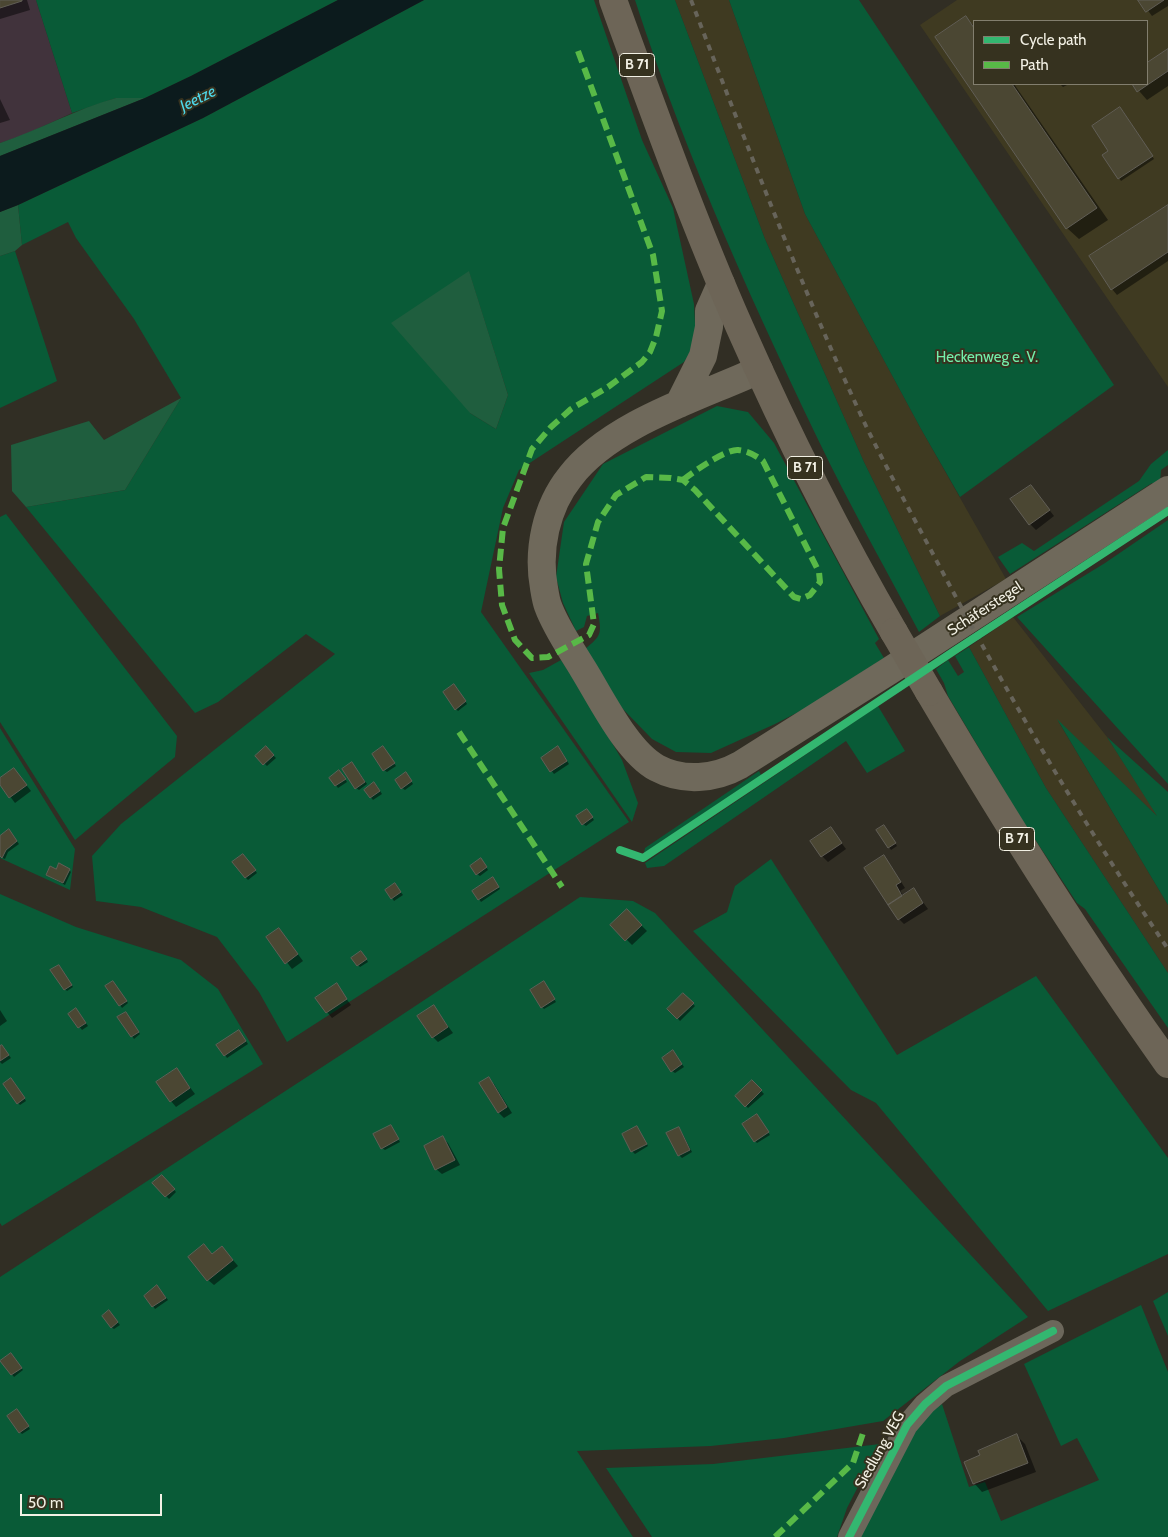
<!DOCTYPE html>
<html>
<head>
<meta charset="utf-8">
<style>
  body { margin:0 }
  #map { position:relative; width:1168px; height:1537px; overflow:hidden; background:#312e24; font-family:Cabin,sans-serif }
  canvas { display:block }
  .legend { position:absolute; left:973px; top:20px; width:175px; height:65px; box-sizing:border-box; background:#36321f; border:1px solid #827e6e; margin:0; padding:6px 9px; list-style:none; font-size:15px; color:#f3f1e5 }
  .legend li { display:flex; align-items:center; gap:10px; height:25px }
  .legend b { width:25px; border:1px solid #827e6e }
  .scale { position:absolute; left:20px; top:1494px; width:142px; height:22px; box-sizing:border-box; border:2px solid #f3f1e5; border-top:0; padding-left:6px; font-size:15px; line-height:18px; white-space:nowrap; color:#f3f1e5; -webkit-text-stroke:4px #36321f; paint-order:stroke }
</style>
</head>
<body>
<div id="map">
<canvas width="1168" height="1537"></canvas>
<ul class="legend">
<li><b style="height:6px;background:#33b770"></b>Cycle path</li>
<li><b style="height:6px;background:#58b947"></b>Path</li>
</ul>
<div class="scale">50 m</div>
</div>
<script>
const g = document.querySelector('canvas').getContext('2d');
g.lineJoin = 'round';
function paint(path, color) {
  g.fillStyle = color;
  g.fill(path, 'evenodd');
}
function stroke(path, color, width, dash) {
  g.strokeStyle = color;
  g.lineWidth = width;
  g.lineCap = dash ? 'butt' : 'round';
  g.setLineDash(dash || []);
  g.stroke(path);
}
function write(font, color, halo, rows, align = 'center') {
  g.font = font + ' Cabin,sans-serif';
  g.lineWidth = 4;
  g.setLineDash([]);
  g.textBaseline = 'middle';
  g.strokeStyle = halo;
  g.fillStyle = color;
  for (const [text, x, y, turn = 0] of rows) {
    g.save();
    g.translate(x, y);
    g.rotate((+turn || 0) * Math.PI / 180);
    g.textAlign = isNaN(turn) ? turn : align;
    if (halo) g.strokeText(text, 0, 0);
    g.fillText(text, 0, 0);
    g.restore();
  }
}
paint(new Path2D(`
  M675 0H729L805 214 921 429 1006 579 940 616 864 462 765 239Z
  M957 0H1168V387L920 25ZM974 21H1147V84H974Z
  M1013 617 1107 737 1159 818 1058 721 1168 905V973L1046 788 969 647Z`), '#3f3a21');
paint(new Path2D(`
  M0 0H36L72 113 24 135 0 143Z`), '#41333c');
paint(new Path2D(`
  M36 0H338L191 76 145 98H116L72 113Z
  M424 0H594L642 140 673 208 694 304 696 343 684 362 519 470 503 508 481 612 629 822 287 1042 259 992 217 937 141 907 96 901 92 856 121 824 335 654 306 634 218 702 195 713 26 507 125 490 181 398 134 319 76 238 68 222 22 245 18 205 203 118ZM469 272 508 395 496 429 470 413Z
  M635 0H675L765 239 864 462 940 616 919 632C890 577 859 522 831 466 757 314 687 160 635 0Z
  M729 0H859L1114 385 960 497 921 429 805 214Z
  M15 251 57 381 0 408V256Z
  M717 406 748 412 774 443 879 639 875 643 884 658 808 707 775 724 711 753 676 752 652 739 621 707 585 649C601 636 602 634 598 613L587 616 584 627 576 631 563 603 556 577 564 522 603 464Z
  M1168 450V465L1161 470 1160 482 1155 487 1152 483 1010 574 998 557 1022 543 1034 551 1139 481 1151 464Z
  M6 514 177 736 175 757 75 840 0 722V517Z
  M1168 520V784L1017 617 1105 563Z
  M969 647 1046 788 1168 973V1028L1085 909 1077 903 1017 812 948 696 944 683 936 669 948 660 958 676 964 672 955 656Z
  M561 660 582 691 622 760 638 803 632 822 529 673 543 670Z
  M878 706 905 751 867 773 846 741 664 866 647 868 645 863Z
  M1057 719 1157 816 1107 737 1168 792V905Z
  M0 728 75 849 70 890 0 858Z
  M759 771 761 775 644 853 645 848Z
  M771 859 897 1055 1036 976 1168 1158V1254L1048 1311 876 1103 851 1090 693 931 727 912 735 886Z
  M0 894 76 927 181 960 218 989 263 1064 2 1226 0 1223Z
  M580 897 633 901 655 913 1028 1317 960 1361 883 1421 784 1438 711 1446 577 1451 633 1537H0V1277L382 1028Z
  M1168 1292V1336L1153 1301Z
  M1141 1305 1168 1372V1537H860L889 1474 924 1417 942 1404 969 1487 985 1482 1001 1521 1099 1480 1077 1438 1061 1446 1024 1364Z
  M880 1444 847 1508 837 1537H652L606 1468 713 1464Z`), '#095b37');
paint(new Path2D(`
  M116 98H145L0 156V143C39 130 76 109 116 98Z
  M18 205 22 245 15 251 0 256V212Z
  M469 271 508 395 496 429 470 413 391 323Z
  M181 398 125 490 26 507 12 491 11 445 89 421 104 440Z`), '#1f5e3e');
paint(new Path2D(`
  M338 0H424L203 118 18 205 0 212V156L145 98 191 76Z`), '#0c1b1d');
paint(new Path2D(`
  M0 0H27L30 10 0 19Z
  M1140 0H1168V6L1152 16Z
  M966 18 974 26V84H1014L1108 220 1079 239 1067 228 937 38Z
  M1168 50V86L1147 100 1133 84H1147V65Z
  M1060 84H1069L1063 87Z
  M0 99 10 120 0 123Z
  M1123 111 1154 159 1121 181 1104 155 1110 151Z
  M1168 206V261L1117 295 1112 289Z
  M1031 486 1054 516 1036 530 1030 524Z
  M457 688 467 704 458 711 456 709Z
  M266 748 276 758 267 766 257 756Z
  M385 750 396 766 387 772 384 770Z
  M560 750 569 764 554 774 542 758Z
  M354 766 367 784 359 790 356 788Z
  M14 769 31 791 15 803 0 783V780Z
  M342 774 347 782 338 788 331 778Z
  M408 776 413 784 405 790 402 788Z
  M377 786 382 794 373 800 365 790Z
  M589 813 594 820 586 826 583 824Z
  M831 829 846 849 828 862 822 856Z
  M886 829 897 846 891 850 878 831Z
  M11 833 19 844 8 852 5 859 0 857V837Z
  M883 857 889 863 905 888 900 891 904 896 914 890 928 909 904 924 899 919Z
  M245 858 257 873 248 880 246 878Z
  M483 862 488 870 480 876 477 874Z
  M69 870 71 872 65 885 47 875 57 871Z
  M495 881 500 889 481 902 474 891Z
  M395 885 403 895 394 901 392 898Z
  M627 911 647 931 632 945 612 925Z
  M279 929 303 961 292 969 268 937Z
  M364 955 368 962 360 967 358 965Z
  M61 969 73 987 67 991 65 989Z
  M544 983 556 1002 544 1009 542 1007Z
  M115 985 128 1003 122 1008 120 1005Z
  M336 985 351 1005 332 1018 327 1012Z
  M683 994 695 1006 680 1021 669 1009Z
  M434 1007 453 1033 438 1042 433 1037Z
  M0 1010 7 1021 0 1026Z
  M78 1012 88 1026 82 1030 70 1014Z
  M128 1016 140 1034 134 1039 132 1036Z
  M241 1034 248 1044 227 1058 225 1055Z
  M0 1047 4 1049 11 1058 2 1064 0 1062Z
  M675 1054 684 1067 675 1073 672 1071Z
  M177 1070 195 1094 176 1107 171 1101Z
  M488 1079 494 1084 512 1113 504 1118 499 1113Z
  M752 1081 764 1094 748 1108 737 1096Z
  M14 1082 26 1101 20 1105 18 1103Z
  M759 1118 770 1135 757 1143 755 1141Z
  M637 1128 648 1146 635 1154 632 1151Z
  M393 1129 400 1142 385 1150 382 1148Z
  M681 1131 692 1152 682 1158 679 1155Z
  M443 1138 448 1143 460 1165 442 1174 436 1169Z
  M162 1176 176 1192 169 1199 154 1183Z
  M222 1247 238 1266 214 1285 208 1280 212 1255Z
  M157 1286 168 1300 155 1309 153 1306Z
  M111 1314 120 1325 114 1329 111 1327Z
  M13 1357 23 1370 14 1377 2 1361Z
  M19 1413 30 1429 22 1434 20 1432Z
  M1016 1435 1025 1444 1036 1472 982 1492 974 1483 982 1456Z`), '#0007');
const building = new Path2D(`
  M0 0H22V1L0 8Z
  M1138 0H1164L1146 12Z
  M966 16 974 28V84H1012L1097 208 1066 229 935 37Z
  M1168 49V71L1137 92 1132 84H1147V63Z
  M1120 107 1153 156 1118 179 1102 155 1108 151 1092 126Z
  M1168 205V252L1111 290 1089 256Z
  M1031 485 1050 510 1029 525 1010 499Z
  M454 684 466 701 455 710 443 692Z
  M266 746 274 755 263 765 255 756Z
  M383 746 395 763 383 771 372 754Z
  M558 746 567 761 550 772 541 758Z
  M352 762 365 782 355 789 342 769Z
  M14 768 27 785 9 798 0 785V778Z
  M339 770 346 779 335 786 329 778Z
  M406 772 412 781 401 789 395 780Z
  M374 782 380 791 370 798 364 790Z
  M587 809 593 817 582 825 576 816Z
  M884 825 896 843 888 848 876 830Z
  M831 827 842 843 821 857 810 841Z
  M9 829 17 841 6 850 2 858 0 856V836Z
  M243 854 256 870 245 878 232 862Z
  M884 855 901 882 896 885 902 896 888 905 864 868Z
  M481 858 487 867 476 875 470 866Z
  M59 863 70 869 63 883 46 875 50 866 56 869Z
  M493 877 499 887 478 900 472 891Z
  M395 883 401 892 391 899 385 890Z
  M914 888 923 903 898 920 888 905Z
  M627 909 642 925 625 941 610 925Z
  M279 928 298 954 285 964 266 937Z
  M361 951 367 959 357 966 351 958Z
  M59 965 72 985 64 990 50 970Z
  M113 981 127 1001 119 1006 105 986Z
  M544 981 555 999 541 1008 530 990Z
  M337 983 347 999 326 1013 315 998Z
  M683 993 694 1003 677 1019 667 1009Z
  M434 1005 448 1027 432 1038 417 1016Z
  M76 1008 86 1023 78 1028 68 1014Z
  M126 1012 139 1032 131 1037 117 1017Z
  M239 1030 246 1041 224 1056 216 1045Z
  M2 1045 9 1055 0 1061V1046Z
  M673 1050 682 1064 671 1072 662 1058Z
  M177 1068 190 1088 170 1102 156 1082Z
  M489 1077 507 1107 498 1113 479 1083Z
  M11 1078 25 1098 17 1104 3 1084Z
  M752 1080 762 1090 745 1107 735 1096Z
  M757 1114 769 1132 754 1142 742 1124Z
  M391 1125 399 1139 381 1149 373 1134Z
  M637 1126 647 1144 631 1152 622 1134Z
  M679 1127 690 1150 678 1156 666 1133Z
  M443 1136 455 1160 435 1170 424 1146Z
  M162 1175 175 1189 165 1197 152 1183Z
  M204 1244 212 1254 222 1246 233 1260 207 1281 188 1257Z
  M157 1285 166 1298 152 1307 144 1296Z
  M109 1310 118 1322 111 1328 102 1316Z
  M11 1353 22 1368 11 1375 0 1361Z
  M17 1409 29 1426 19 1433 7 1416Z
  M1017 1434 1028 1463 973 1484 964 1462 980 1455 978 1451Z`);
paint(building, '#4b4733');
stroke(building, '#615e56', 1);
stroke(new Path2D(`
  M849 1537 907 1425 925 1404 946 1386 1053 1331`), '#6c675b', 22);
stroke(new Path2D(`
  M759 370C700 397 610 424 570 477 546 507 537 550 544 588 545 594 546 601 548 606 556 628 571 649 583 669 601 698 627 752 657 768 683 782 715 779 740 765L889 671 1168 490
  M679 404 703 356 709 327V311L721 284`), '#6f695b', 28);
stroke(new Path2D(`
  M613 0C653 110 693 221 740 328 786 432 837 534 894 632
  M929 692C1004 819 1082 944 1168 1064`), '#6d6557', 28);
stroke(new Path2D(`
  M691 0C746 143 801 287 866 426 887 469 910 511 933 554 1004 689 1082 822 1168 949`), '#67645a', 4, [6, 6]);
stroke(new Path2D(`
  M894 632 929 692`), '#6d6557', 28);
stroke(new Path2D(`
  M578 51 653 255 662 311 656 337 650 352 642 362 608 387 571 409 551 427 532 449 503 528 499 569 502 605 515 640 532 658 548 657 589 635 594 624 586 564 598 522 616 495 646 477 671 478 683 480 695 490 794 597 801 599 810 595 820 582 819 572 763 461C755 455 748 451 738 450 726 449 693 472 683 480
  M459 732 562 887
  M775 1537 853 1463 863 1433`), '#58b947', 6, [12, 6]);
stroke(new Path2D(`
  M620 850 643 858 954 651 1168 511
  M849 1537 907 1425 925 1404 946 1386 1053 1331`), '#33b770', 8);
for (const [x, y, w] of [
  [637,65,35],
  [805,468,35],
  [1017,839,35]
]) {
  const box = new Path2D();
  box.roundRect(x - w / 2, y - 11.5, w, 23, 4);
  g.fillStyle = '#36321f';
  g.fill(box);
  stroke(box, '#f3f1e5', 1);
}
write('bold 14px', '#f3f1e5', null, [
  ["B 71",637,65],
  ["B 71",805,468],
  ["B 71",1017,839]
]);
write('15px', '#73efab', '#36321f', [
  ["Heckenweg e. V.",987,358]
]);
write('15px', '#f3f1e5', '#36321f', [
  ["Schäferstegel",985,609,-33],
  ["Siedlung VEG",880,1450,-61]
]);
write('italic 16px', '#4ed7e8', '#36321f', [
  ["Jeetze",198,99,-27]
]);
</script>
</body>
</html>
